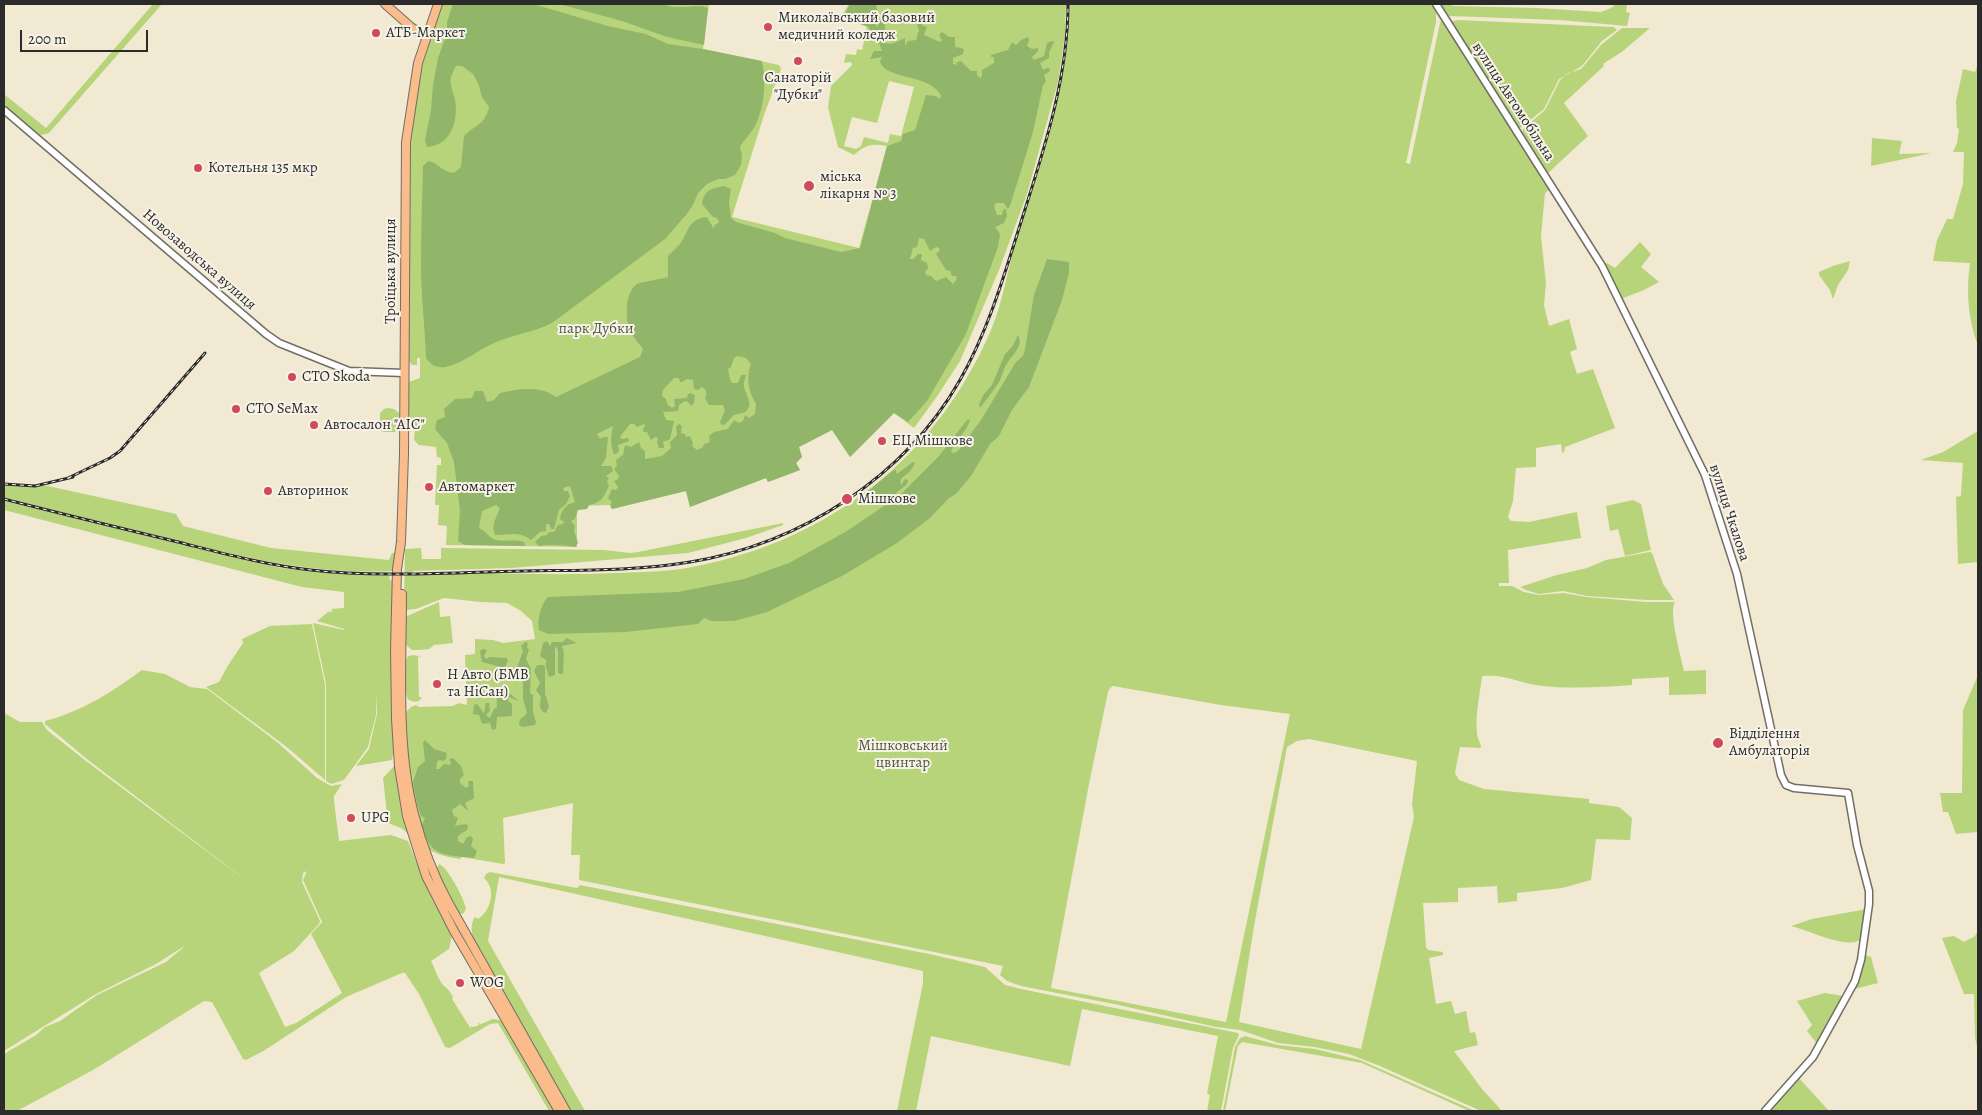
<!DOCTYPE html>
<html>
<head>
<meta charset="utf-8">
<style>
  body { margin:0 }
  #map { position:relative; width:1982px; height:1115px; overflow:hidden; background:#f2e9d3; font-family:Alegreya,serif }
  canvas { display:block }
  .frame { position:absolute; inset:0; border:5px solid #2b2b2b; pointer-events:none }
  .scale { position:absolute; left:20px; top:30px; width:128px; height:22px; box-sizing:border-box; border:2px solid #2b2b2b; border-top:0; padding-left:6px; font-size:15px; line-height:18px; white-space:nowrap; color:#2b2b2b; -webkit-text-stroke:4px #f7f3e8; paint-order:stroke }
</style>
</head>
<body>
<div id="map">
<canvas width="1982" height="1115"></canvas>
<div class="frame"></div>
<div class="scale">200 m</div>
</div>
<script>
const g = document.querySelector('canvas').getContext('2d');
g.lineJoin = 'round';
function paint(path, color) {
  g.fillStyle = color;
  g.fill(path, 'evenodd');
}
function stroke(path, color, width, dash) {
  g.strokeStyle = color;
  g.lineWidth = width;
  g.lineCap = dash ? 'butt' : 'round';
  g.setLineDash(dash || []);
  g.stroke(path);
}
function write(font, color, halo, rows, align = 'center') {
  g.font = font + ' Alegreya,serif';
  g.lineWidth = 4;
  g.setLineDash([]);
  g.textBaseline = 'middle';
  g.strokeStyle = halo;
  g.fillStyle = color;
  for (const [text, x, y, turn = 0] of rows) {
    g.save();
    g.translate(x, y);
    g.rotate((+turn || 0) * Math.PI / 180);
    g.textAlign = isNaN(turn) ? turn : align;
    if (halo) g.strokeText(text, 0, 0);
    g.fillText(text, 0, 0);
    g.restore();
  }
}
paint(new Path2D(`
  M153 4H162L49 133 41 135 35 132 4 104V94L46 128Z
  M442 4H709L703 49 779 65 781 69 764 115 732 217 859 248 887 146C872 143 865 145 854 155L838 147 828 107 831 86 852 65 851 62 844 63 846 54 856 55 857 49 862 50 867 26 840 18 849 4H1066L1065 35 1058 82 1027 194 999 270 960 361 938 395 914 428 894 413 850 457 832 430 799 447 802 457 796 463 800 470 768 482 766 478 690 507 686 491 612 509 610 505 577 506V547L446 545 447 526 438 525 439 505H435L437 465H441V458L437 457 436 447 419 445 414 440 415 426 408 418 409 382 420 378V358H417V365H412L409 361V142L416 90 422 66ZM889 81 914 87 901 136 890 134 888 143 864 137 861 146 856 149 844 146 852 117 877 123Z
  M1069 4H1434L1436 9V22L1406 163 1410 164 1440 23 1442 20 1552 188 1545 193 1541 236 1546 283 1544 305 1549 326 1569 319 1577 349 1570 352 1577 374 1593 369 1615 428 1565 447 1564 452 1562 453 1561 444 1536 448V467L1516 468 1513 501 1508 517 1511 521 1529 522 1577 512 1581 538 1508 550 1509 583H1499V586H1512L1524 592 1539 595 1563 593 1587 597 1646 602H1675C1668 611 1681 657 1684 671L1706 670V694L1669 695V677L1632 679V685C1603 687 1572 689 1543 686 1521 684 1507 674 1482 676 1480 695 1475 714 1477 733 1477 739 1481 742 1481 748L1460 747 1455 773 1459 780 1484 789 1589 799V803L1619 807 1632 818 1630 840 1596 839 1591 880 1562 888 1517 893V901L1498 903 1497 886 1458 888V902L1423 903 1426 947 1428 950 1443 952V955L1429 958 1436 1004 1451 1001 1455 1014 1466 1011 1470 1033 1475 1032 1478 1045 1454 1051 1482 1089 1502 1111H1481L1380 1066 1349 1054 1315 1047 1278 1043 1240 1030 1216 1027 1119 1005 1021 986 1007 981 1000 975 1003 966 579 880 580 855H571L573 803 503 818 505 863 503 864 462 857 460 859C448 857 433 855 425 845L407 774 404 714 411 707 416 705 419 707 453 706 459 703 467 705 465 655 475 654V639L493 640 503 643 535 639 532 621 521 611 507 603 481 602 444 598 416 609 405 610 404 608 405 549 421 548 422 559H441V548L604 550 630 553 638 552 783 523V525L746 538 688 553 512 568 413 571 412 574C437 575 463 572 489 573 531 574 574 575 616 573 642 572 667 572 692 567 829 541 936 458 991 330 1003 302 1007 271 1016 242 1041 162 1066 88 1069 4ZM1113 686 1221 705 1290 714 1226 1022 1051 988 1089 784 1108 692 1110 688ZM1309 739 1417 761 1412 804 1414 817 1361 1049 1239 1022 1254 926 1287 747 1297 741Z
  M1439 4H1451L1453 6 1537 8 1601 12 1611 8 1616 4H1627L1626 12 1630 13 1627 26 1559 20 1449 16Z
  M1458 20 1614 27 1617 30 1602 41 1582 66 1559 79 1544 109 1519 129 1451 23 1453 21Z
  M1622 28H1650L1623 51 1603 64 1604 66 1564 103 1588 136 1547 174 1522 135 1523 129 1545 110 1560 80 1568 73 1581 69 1601 45Z
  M1978 64V346C1968 318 1966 293 1970 263L1933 261 1937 240 1947 219H1953L1963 184 1964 152H1953L1957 143 1959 129 1957 128 1956 101 1963 69 1975 72Z
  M1872 138 1902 141 1899 154 1932 153 1871 166Z
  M1640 242 1651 254 1641 267 1659 282 1644 290 1621 299 1604 265 1607 263 1615 268Z
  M1850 261 1848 270 1838 285 1833 299 1830 290 1819 275V272L1833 266Z
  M388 408 394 409 399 413V429L395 432H383L380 429V413L384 409Z
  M1978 431V562L1958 564 1956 497 1961 496 1963 463 1921 460 1943 452Z
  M4 484 35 487 36 485 48 486 176 514 183 526 271 548 389 560 392 553H395L396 540H399L396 571C317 575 250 559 174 540 117 526 61 512 4 498Z
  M1633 500 1641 504C1645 520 1647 535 1651 550L1625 556 1618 529 1610 531 1606 506Z
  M4 501 281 568 330 573 389 574 390 581 394 579 395 744 392 760 356 766 369 749 377 714V691L376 715 368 747 344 780 331 784 326 781V684L313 623 344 630V629L317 621 328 612 333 611 331 609 344 608V592L302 587 4 510Z
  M1650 552 1652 553 1663 584 1674 600H1647L1587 596 1563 591 1539 594 1526 590 1520 587 1557 575 1587 568 1606 560Z
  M439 602 440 617 450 616 453 643 434 645 429 649 419 650H412L404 643 405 617Z
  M312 624 325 685V780L288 748 206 687 219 682 227 667 243 643 242 639 270 626Z
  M414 655 421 657H418L419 697H422C419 703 413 703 408 699 404 690 403 665 408 656Z
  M142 670 165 674 190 687 207 689 277 742 317 778 331 786 342 784 334 796V801L339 841 391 835 408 841 430 895 452 936 449 949 431 961C435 968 438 980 444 986 448 989 450 991 453 997L452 999 471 1029V1026L473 1027 479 1025 478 1023 481 1024 493 1019 505 1021 556 1111H549L498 1023 490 1024 450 1048 445 1047 419 994 405 973H402L346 997 265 1050 246 1060 243 1059 212 1002 204 1001 93 1070 17 1111H4V1054L36 1035 45 1027 60 1021 97 995 166 962 186 945 156 964 96 994 4 1051V713L20 722H42L47 730 86 761 256 888 88 760 45 724V721C81 712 112 692 142 670ZM307 871 303 880 322 922 311 934 342 993 296 1023 285 1027 259 973 294 951 319 924 320 921 302 882 303 873Z
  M1978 675V832L1956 834 1948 812H1943L1940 793H1962L1963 710Z
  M396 764 410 835 401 828 388 823 383 778Z
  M439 864C447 866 465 900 466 909L463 914 458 913 436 871Z
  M490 872 577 888 580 885 934 955 985 967 1005 985 1021 989 1238 1033 1239 1035 1233 1048 1221 1111H1207L1210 1095 1207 1094 1218 1036 1082 1009 1070 1066 931 1036 916 1111H897L923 983V971L499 877 488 941 585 1111H568L473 939C471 930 471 922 475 917L478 919C492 910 496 888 484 878L486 874Z
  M1867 909 1861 940C1844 949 1809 930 1791 926L1812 919Z
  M1978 930V1051L1975 1038 1974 994H1964L1942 938 1954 936 1964 942 1975 936Z
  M1865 955 1871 957 1878 983 1851 990Z
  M1825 993 1843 996 1818 1045 1807 1031 1812 1025 1797 1001Z
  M1245 1036 1278 1045 1315 1049 1360 1060 1475 1111H1469L1362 1063 1242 1042 1238 1046 1225 1111H1223L1235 1047 1240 1038Z
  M1798 1077 1829 1111H1767Z`), '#b7d47a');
paint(new Path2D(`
  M453 4H533L608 26 646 34 668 44 703 49 762 61C766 83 765 103 756 124 752 132 744 140 740 147L742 155 741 165 735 175 725 179H718L707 184 698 193 693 205 686 215 665 239 552 323C532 333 510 335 490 345 475 352 462 364 445 367 436 368 431 365 426 358 425 327 421 296 421 266 421 232 422 199 423 166L428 161C439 163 442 172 454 173L461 167 464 136C476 124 485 125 489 107L482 97 478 83 473 74 462 66H456C454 70 452 74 451 77 449 85 454 93 455 100 459 121 450 146 427 147L425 140 431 110 433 85 438 58 447 33V22Z
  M559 4H663C678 11 697 3 708 8L704 45 667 37 622 21Z
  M850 4 876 5 878 14 874 23 878 27V21L882 20 883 17 885 15V35H875L868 27 843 18Z
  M920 20 922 25 927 27 924 35 940 42 942 40 939 35 942 32 949 37H955V47L962 48 964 50 963 54 953 58V64L956 65 957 62 961 61 971 71H977V75L980 78 982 76V70L994 63V57H991V55L1008 50 1012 42 1016 45 1021 40 1028 37 1029 40 1027 46 1032 49 1038 48V51L1032 57 1034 60 1044 56 1047 43 1052 41 1054 42 1049 52V58L1040 63 1043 70 1047 68H1049L1050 71 1044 75 1046 81 1043 85 1033 132 1010 206 1008 209 1004 203H996L994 206 997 215H1002L1003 210 1006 209 1007 216 1004 223 995 227 1000 234 998 247 966 334 927 401 908 422 894 413 850 457 832 430 799 447 802 457 796 463 800 470 768 482 766 478 690 507 686 491 612 509 610 505 612 502 608 498 612 489 616 490 618 487 614 481 618 479 619 476 614 469 617 466 616 460 623 455 625 445 631 447 639 442 641 448 645 451V459L662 456 671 448 670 442 677 435 676 426 679 424 682 426 681 433 685 434 686 437 690 436 693 443 692 446 697 450 703 447 704 444 710 442 709 436 714 432 728 429 734 420 739 423 743 421 745 415 749 418 755 414 756 404C748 390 746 379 751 364L746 358 737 356 734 358 731 367 728 369 730 379 732 383H738L741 375H746C745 379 743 383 744 387 747 398 753 402 746 412L734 415 724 425H722L720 422 725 410 723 405H709L705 398C708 394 706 389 702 387L698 390 694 389 693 380 687 379 682 382H680L679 378H674L663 390 662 396 666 399 667 404 672 408 675 406 674 399 687 398 688 394 691 393 695 395 694 403 691 406 688 402 685 401 679 405 678 411 663 412 666 420 674 421 670 439 666 441H663L664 448H659L657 442 658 438 655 437 651 440 647 432H643V429L645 426 644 424 637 427 634 424H630L620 437 622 439 628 438 629 441 618 445 619 451 616 454H614C610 446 611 434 613 426L597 434 600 439 603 437H608L606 458 601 466H611L613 471 606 476 609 478 607 482 609 486C604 496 602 503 589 505L587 509 578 510 575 519 571 521 575 526 574 531 578 543 575 547C565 545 550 544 539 546L535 542 541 536 547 535 549 532H554L558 525 565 523 560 519C561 510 566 504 575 502L570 486 563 488 564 491H568L570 496 566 504 559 510 554 529H551L549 524H546V531L540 532 531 540C520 531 508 535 495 535 491 524 496 519 500 508L496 505 482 511 479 528C486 531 489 538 496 540 505 542 514 539 524 542L525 546 465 545 458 541 460 511 454 462 447 443 435 429 437 420 445 417 444 409 455 399 472 398 475 391H483L487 402 494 400 500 393C519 389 540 385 556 397L640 357 643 349C639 344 634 338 631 333 625 321 624 293 637 284 642 282 662 279 668 277V256C672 252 676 248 680 244 689 231 688 219 707 217L714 229V226L719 222 717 218 713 217 702 204C704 190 712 188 724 186L731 189 729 202 731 218 736 222 775 233 785 238 841 252 860 248 887 146 901 141 903 134 915 130 926 95 936 96 939 99 941 96C932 74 886 80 880 62L882 57 870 59 874 51H882L879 43 880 41C891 47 895 42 905 38V46L908 41 916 40 919 30 916 22ZM919 238 924 239 930 251 936 247 939 248 940 250 936 254 946 270 950 271 952 276H956L957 279 953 284 946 277 936 281 931 276 926 275 925 272 928 268 927 263 921 260 922 254H918L913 259H910L913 248 917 247Z
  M1047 259 1069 262V273L1062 300 1029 387 1012 410 999 436 990 444 971 476 956 494 949 498 930 518 897 543 842 576 767 612 734 621H712L704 618 698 624 626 632 548 634 539 630C537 621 541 603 548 597L678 592 744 579 789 563 847 531 900 495 939 456 967 420 970 419C968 432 954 440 951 452L954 453 958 451 981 420 1016 362 1023 356 1025 349 1034 295Z
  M1018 335C1024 346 1013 354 1008 362 1004 367 1003 374 1000 380 996 388 985 401 980 408L979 404 984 394 992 385 1005 354 1012 347Z
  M913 462 915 463C914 465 911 471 908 473 903 478 899 477 901 485L905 479 908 480 907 484 889 499 883 496 870 503 868 502 874 493 867 496 865 494 895 469 897 474Z
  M566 638 577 643 562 646 564 653 563 674H561L558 673V650L555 646V675L549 677 546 667V660L540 656 543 643 547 641 550 646 552 642H563Z
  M525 642 528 643 527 647 529 650 526 659 531 669 530 693 533 695V712L536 722 535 725 523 727 519 725C519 717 524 718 527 713L523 699V678L522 676 515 673 523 651 521 646Z
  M483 649 487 650 484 656 486 659 490 657 506 658 508 660 505 668 482 662 480 651Z
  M537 665H544L545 667V694L549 706 546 713C538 711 540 703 541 697L536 690 540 683 534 671Z
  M503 686 506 687 508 692 519 701 509 697 508 701 512 704V716L497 717 496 729 492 730 490 723 482 724 479 715 473 714 474 705 477 704 484 713 486 703H489L490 711 486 715 490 718 494 709 497 707C497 699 495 691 503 686Z
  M425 740 434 749 447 753 446 759 444 761 439 760 437 762 436 769H439L444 764 450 765 451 763 449 759 453 758 461 766 464 775 460 779V783L466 788 469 786 468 781H473L474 798 465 803 468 811 460 804 452 810 454 816 458 818 455 826 466 824 468 826 467 830 458 836V841L463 844 467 837 471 836 473 839 471 846 477 851 474 858C447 855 429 858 422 825L425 818 421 816 416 800 413 782 418 767 425 761 423 743Z`), '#91b66a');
const minor = new Path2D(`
  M1436 4 1602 266 1705 475 1737 574 1781 775 1786 785 1794 788 1848 793 1857 845 1869 891V904L1861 960 1855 981 1813 1057 1765 1111
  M4 110 266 334 279 343 349 371 404 373`);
const major = new Path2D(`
  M385 4 411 27 426 37
  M438 4 418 63 406 142 404 454 401 542 397 569 395 649 396 719 399 767 407 816 426 876 454 931 559 1111
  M402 594C402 665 396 746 414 814 422 845 433 874 448 902L566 1111`);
stroke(minor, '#716e66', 9);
stroke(major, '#716e66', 10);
stroke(minor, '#fff', 6);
stroke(major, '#f9bc8a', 8);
const rail = new Path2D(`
  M68 478 110 458 120 451 205 353
  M4 484 35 486 73 477
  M4 499C62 514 120 528 178 542 222 553 265 565 311 570 381 578 455 572 525 571 580 570 636 571 690 562 800 544 904 478 960 380 985 336 1000 289 1015 241 1039 164 1068 85 1068 4`);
stroke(rail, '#2b2b2b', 3);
stroke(rail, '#f7f3e8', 1, [4]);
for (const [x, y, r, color] of [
  [768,27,5,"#d1495b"],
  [376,33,5,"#d1495b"],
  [798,61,5,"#d1495b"],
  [198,168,5,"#d1495b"],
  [809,186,6,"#d1495b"],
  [292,377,5,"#d1495b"],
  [236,409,5,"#d1495b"],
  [314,425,5,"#d1495b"],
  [882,441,5,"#d1495b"],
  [429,487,5,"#d1495b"],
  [268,491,5,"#d1495b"],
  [847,499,6,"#d1495b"],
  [437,684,5,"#d1495b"],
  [1718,743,6,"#d1495b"],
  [351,818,5,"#d1495b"],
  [460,983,5,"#d1495b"]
]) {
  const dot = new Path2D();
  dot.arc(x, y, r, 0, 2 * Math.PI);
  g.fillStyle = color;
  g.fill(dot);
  stroke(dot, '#f7f3e8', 2);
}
write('15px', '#2b2b2b', '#f7f3e8', [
  ["Миколаївський базовий",778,18],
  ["медичний коледж",778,35],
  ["АТБ-Маркет",386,33],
  ["Санаторій",798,78,"center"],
  ["\"Дубки\"",798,95,"center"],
  ["Котельня 135 мкр",208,168],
  ["міська",820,177],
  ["лікарня № 3",820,194],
  ["СТО Skoda",302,377],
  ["СТО SeMax",246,409],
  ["Автосалон \"АІС\"",324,425],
  ["ЕЦ Мішкове",892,441],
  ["Автомаркет",439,487],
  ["Авторинок",278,491],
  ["Мішкове",858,499],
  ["Н Авто (БМВ",447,675],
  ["та НіСан)",447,692],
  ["Відділення",1729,734],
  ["Амбулаторія",1729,751],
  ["UPG",361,818],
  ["WOG",470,983]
], 'left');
write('15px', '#2b2b2b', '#f7f3e8', [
  ["вулиця Автомобільна",1513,102,57],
  ["Новозаводська вулиця",199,260,41],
  ["Троїцька вулиця",391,271,-90],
  ["вулиця Чкалова",1729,513,72]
]);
write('15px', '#4e553f', '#f7f3e8', [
  ["парк Дубки",596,329],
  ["Мішковський",903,746],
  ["цвинтар",903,763]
]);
</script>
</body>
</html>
